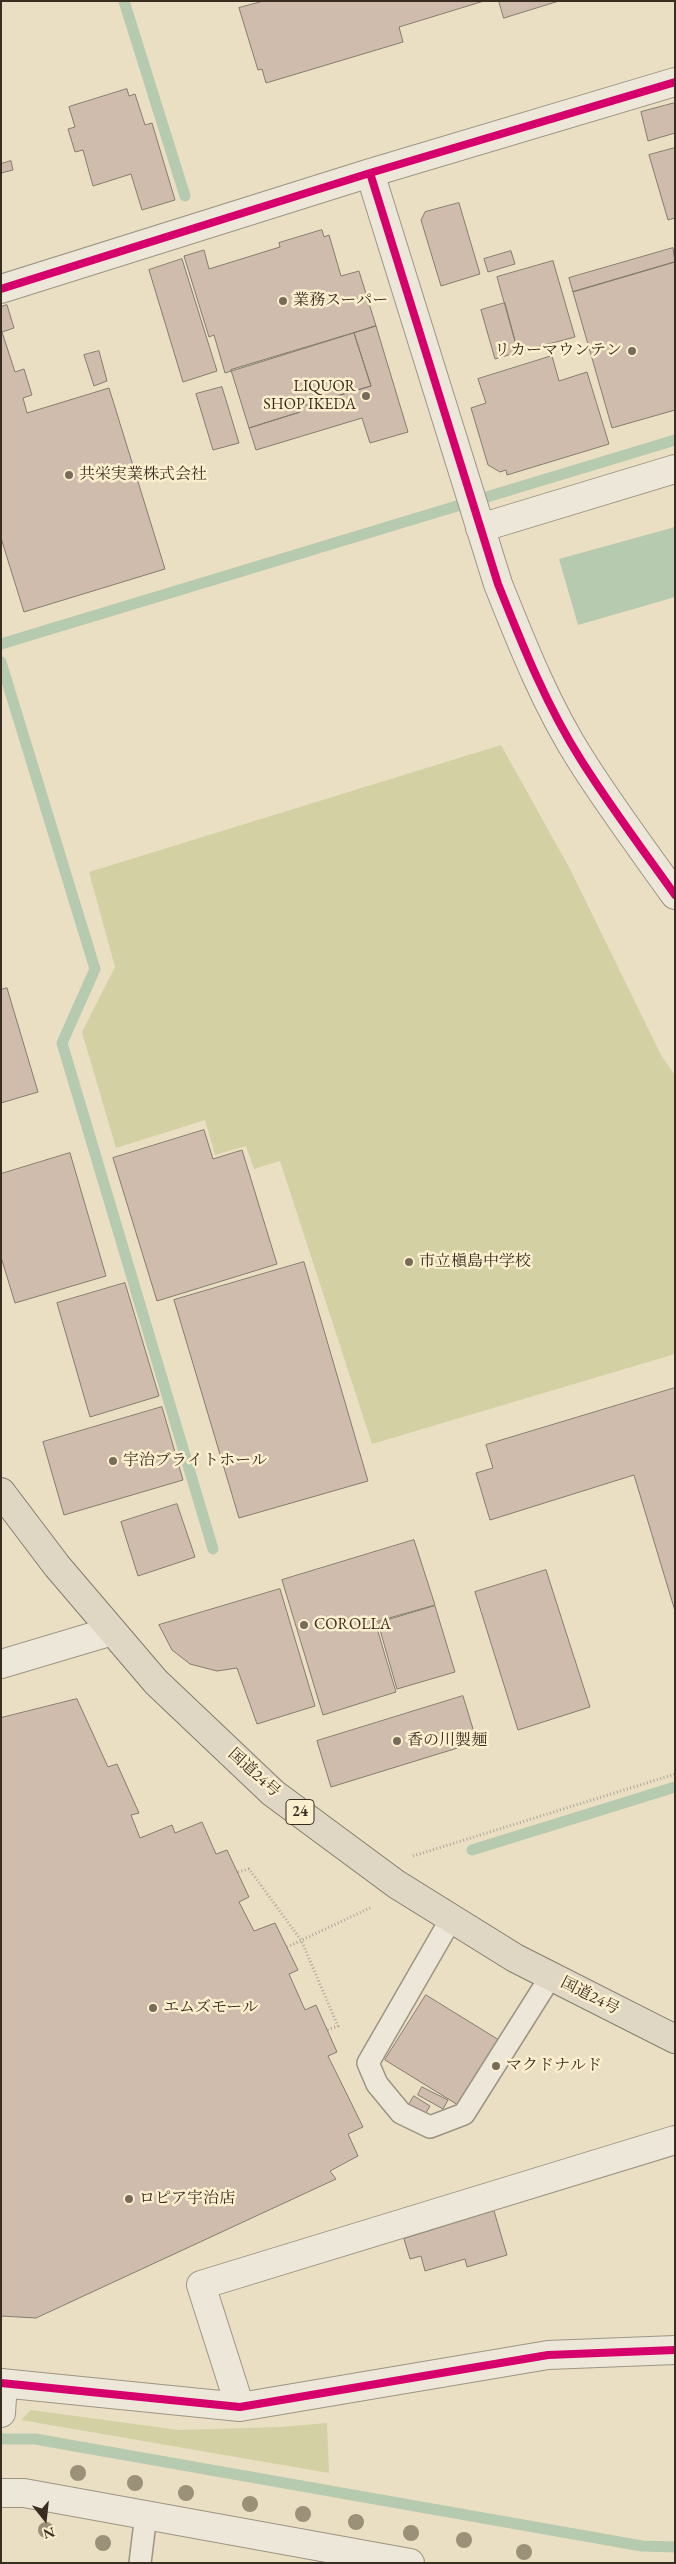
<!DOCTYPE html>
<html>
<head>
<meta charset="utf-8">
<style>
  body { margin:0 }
  #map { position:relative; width:676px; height:2564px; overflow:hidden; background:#eadfc3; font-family:"EB Garamond",serif }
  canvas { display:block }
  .frame { position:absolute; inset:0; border:2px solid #392c21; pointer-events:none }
  .north { position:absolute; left:20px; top:2494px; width:50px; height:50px; -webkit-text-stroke:4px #fbefce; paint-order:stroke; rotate:164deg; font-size:14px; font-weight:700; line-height:20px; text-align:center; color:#392c21 }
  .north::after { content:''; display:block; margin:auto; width:18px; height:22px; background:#392c21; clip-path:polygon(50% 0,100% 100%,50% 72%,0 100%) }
</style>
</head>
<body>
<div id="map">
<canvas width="676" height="2564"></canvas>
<div class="frame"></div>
<div class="north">N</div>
</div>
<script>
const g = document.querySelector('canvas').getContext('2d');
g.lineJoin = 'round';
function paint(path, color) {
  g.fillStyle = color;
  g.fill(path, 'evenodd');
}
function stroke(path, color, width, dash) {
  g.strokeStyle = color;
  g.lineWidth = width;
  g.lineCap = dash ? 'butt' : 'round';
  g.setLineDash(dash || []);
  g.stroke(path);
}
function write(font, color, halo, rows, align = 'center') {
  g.font = font + ' "EB Garamond","Noto Serif JP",serif';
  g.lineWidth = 5;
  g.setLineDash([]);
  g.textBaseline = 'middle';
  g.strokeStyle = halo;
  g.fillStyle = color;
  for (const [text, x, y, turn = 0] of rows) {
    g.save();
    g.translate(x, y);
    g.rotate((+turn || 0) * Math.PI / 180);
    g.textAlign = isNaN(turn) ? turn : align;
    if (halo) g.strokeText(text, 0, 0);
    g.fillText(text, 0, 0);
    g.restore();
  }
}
paint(new Path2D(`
  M501 745 570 869 662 1057 675 1075V1354L372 1444 280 1161 254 1169 246 1146 215 1155 205 1120 116 1148 82 1032 115 967 89 872Z
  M31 2410 179 2430 281 2427 327 2423 329 2473 21 2420Z`), '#d3d0a4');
paint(new Path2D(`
  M675 527V597L578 625 559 559Z`), '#b6caaf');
stroke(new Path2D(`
  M124 1 185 196
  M1 644 675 440
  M1 662 95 969 62 1043 213 1549
  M472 1850 675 1787
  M1 2439H35L642 2546 675 2547`), '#b6caaf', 11);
const building = new Path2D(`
  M264 1H484L399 27 403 42 266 83 262 69 258 70 239 8Z
  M499 1H559L504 18Z
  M127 89 129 96 135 94 145 125 152 123 175 200 142 210 131 174 93 186 83 150 75 152 68 129 75 127 69 107Z
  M675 103V133L648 141 641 112Z
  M675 148V218L668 220 649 155Z
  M11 161 13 170 1 173V164Z
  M459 203 480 274 441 286 421 220 425 212Z
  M322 230 324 237 329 235 341 276 359 271 376 326 225 373 214 335 209 337 184 256 204 250 209 269 280 247 279 243Z
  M673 248 675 262 573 292 569 278Z
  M511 251 515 264 488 272 484 259Z
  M182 259 217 371 183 382 149 270Z
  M553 261 575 337 518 352 497 277Z
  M675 262V410L612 428 573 292Z
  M505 303 518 352 495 359 481 310Z
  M7 305 14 328 2 332 15 372 24 369 32 395 23 398 27 413 109 388 165 569 24 612 1 538V307Z
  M376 326 408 432 370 443 362 418 256 450 249 428 300 412 299 407 371 386 354 333Z
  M354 333 371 386 299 407 300 412 249 428 231 370Z
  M99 351 107 381 94 386 84 355Z
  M552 356 559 381 587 372 609 444 507 475 506 470 500 472 488 465 471 408 486 403 478 379Z
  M222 387 239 443 213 450 196 394Z
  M7 988 38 1092 1 1103V990Z
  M204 1130 213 1159 242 1150 277 1264 157 1301 113 1158Z
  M70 1153 106 1276 15 1303 1 1257V1174Z
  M304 1262 368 1481 239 1518 174 1300Z
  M125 1283 159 1396 90 1417 57 1303Z
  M675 1388V1611L634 1475 490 1520 476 1473 493 1468 486 1445Z
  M162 1407 183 1480 64 1515 43 1442Z
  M177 1504 195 1557 138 1576 121 1522Z
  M414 1540 435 1605 375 1622 396 1692 323 1715 282 1580Z
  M546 1570 590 1707 518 1730 475 1592Z
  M280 1589 315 1706 257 1724 237 1668 217 1671 190 1664 172 1650 159 1625Z
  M435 1606 455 1672 397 1689 378 1623Z
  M463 1696 477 1742 331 1787 317 1741Z
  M77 1699 108 1767 117 1764 139 1813 131 1815 140 1838 172 1825 175 1833 202 1822 216 1854 227 1850 249 1897 239 1902 254 1931 275 1923 298 1970 289 1974 305 2010 316 2005 337 2052 328 2056 363 2127 348 2134 358 2156 330 2171 336 2179 36 2318 1 2316V1718Z
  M426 1995 499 2040 458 2105 385 2060Z
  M422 2087 448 2100 443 2109 418 2095Z
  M414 2096 430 2106 423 2118 407 2108Z
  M494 2211 507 2255 467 2267 465 2259 425 2271 421 2256 410 2259 404 2239Z`);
paint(building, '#cfbcad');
stroke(building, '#847d6e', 1);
const service = new Path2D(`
  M451 1919 368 2063 377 2084 401 2113 430 2127 464 2114 551 1976
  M140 2563 146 2514`);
const minor = new Path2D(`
  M1 1664 112 1631
  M1 2383 240 2407 548 2355 675 2350
  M240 2407 201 2285 675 2140
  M1 2413 3 2383`);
const tertiary = new Path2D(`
  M370 173 498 584C522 644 546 705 581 760 610 806 643 850 675 895
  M1 289 370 173 675 82
  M480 528 675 469
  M1 2493H24L410 2563`);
const trunk = new Path2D(`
  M1 1492 57 1566 156 1682 273 1793 396 1884 515 1958 675 2039`);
stroke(service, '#9d9584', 24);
stroke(minor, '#9d9584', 30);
stroke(tertiary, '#9d9584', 30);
stroke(trunk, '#847d6e', 30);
stroke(new Path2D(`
  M413 1856 675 1774
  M238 1872 249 1869 301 1940 338 2026 327 2030
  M287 1947 372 1907`), '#aca79c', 3, [1, 2.5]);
stroke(service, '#ece7d9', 21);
stroke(minor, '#ece7d9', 28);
stroke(tertiary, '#ece7d9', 28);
stroke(trunk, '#dfd6c4', 28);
stroke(new Path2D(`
  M370 173 498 584C522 644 546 705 581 760 610 806 643 850 675 895
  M1 289 370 173 675 82
  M1 2383 240 2407 548 2355 675 2350`), '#d6006c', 8);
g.fillStyle = '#9b9178';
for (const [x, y] of [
  [78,2473],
  [135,2483],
  [186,2493],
  [250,2504],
  [303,2514],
  [356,2522],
  [46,2530],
  [411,2533],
  [464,2540],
  [103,2543],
  [524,2552]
]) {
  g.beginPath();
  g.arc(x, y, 8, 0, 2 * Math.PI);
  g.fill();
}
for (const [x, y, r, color] of [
  [283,301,5,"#776b5a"],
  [632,351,5,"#776b5a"],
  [366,396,5,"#776b5a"],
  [69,475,5,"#776b5a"],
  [409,1262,5,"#776b5a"],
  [113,1461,5,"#776b5a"],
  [304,1625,5,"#776b5a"],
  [397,1741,5,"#776b5a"],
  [153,2008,5,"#776b5a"],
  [496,2066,5,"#776b5a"],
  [129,2199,5,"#776b5a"]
]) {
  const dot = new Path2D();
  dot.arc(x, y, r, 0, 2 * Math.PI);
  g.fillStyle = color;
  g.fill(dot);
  stroke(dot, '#fbefce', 2);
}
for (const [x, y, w] of [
  [300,1812,28]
]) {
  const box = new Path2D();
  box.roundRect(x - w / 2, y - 12.5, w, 25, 4);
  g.fillStyle = '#fbefce';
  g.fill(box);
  stroke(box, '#392c21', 1);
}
write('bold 15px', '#392c21', null, [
  ["24",300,1812]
]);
write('16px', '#392c21', '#fbefce', [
  ["業務スーパー",293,301],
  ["リカーマウンテン",622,351,"right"],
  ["LIQUOR",356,387,"right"],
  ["SHOP IKEDA",356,405,"right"],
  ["共栄実業株式会社",79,475],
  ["市立槇島中学校",419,1262],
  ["宇治ブライトホール",123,1461],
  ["COROLLA",314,1625],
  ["香の川製麺",407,1741],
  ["エムズモール",163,2008],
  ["マクドナルド",506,2066],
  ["ロピア宇治店",139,2199]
], 'left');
write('16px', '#392c21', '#fbefce', [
  ["国道24号",254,1773,42],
  ["国道24号",590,1996,27]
]);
</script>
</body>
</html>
